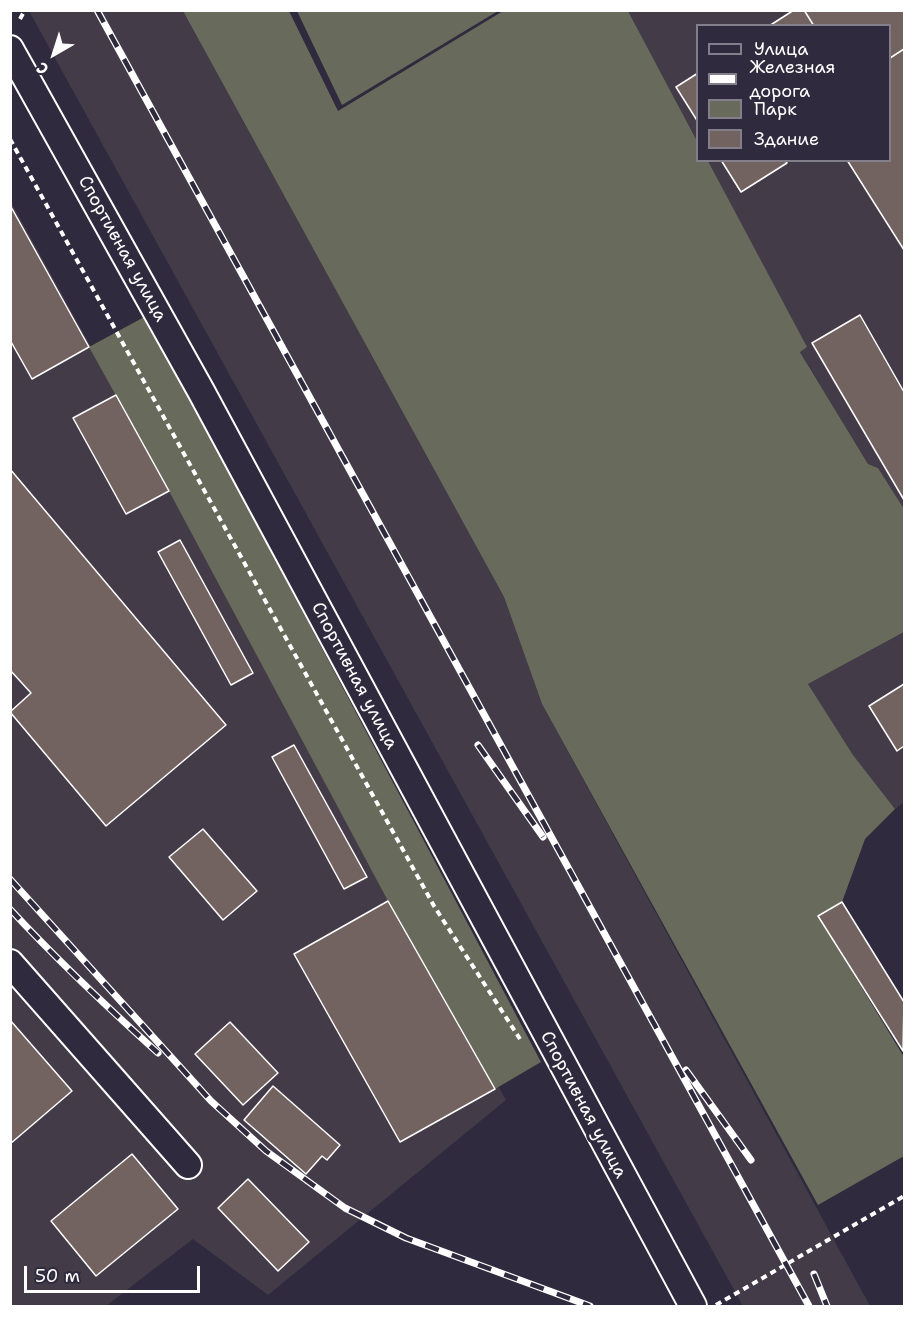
<!DOCTYPE html>
<html>
<head>
<meta charset="utf-8">
<style>
  body { margin:0 }
  #map { position:relative; width:915px; height:1317px; overflow:hidden; background:#2f2a3d; font-family:"Shantell Sans",sans-serif }
  canvas { display:block }
  .frame { position:absolute; inset:0; border:12px solid #fff; pointer-events:none }
  .legend { position:absolute; left:696px; top:24px; width:195px; height:138px; box-sizing:border-box; background:#2f2a3d; border:2px solid #827f8b; margin:0; padding:8px 10px; list-style:none; font-size:18px; color:#fff }
  .legend li { display:flex; align-items:center; gap:12px; height:30px }
  .legend b { width:30px; border:2px solid #827f8b }
  .north { position:absolute; left:24px; top:24px; width:60px; height:60px; -webkit-text-stroke:4px #2f2a3d; paint-order:stroke; rotate:219deg; font-size:16px; font-weight:700; line-height:24px; text-align:center; color:#fff }
  .north::after { content:''; display:block; margin:auto; width:21px; height:27px; background:#fff; clip-path:polygon(50% 0,100% 100%,50% 72%,0 100%) }
  .scale { position:absolute; left:24px; top:1266px; width:176px; height:27px; box-sizing:border-box; border:3px solid #fff; border-top:0; padding-left:8px; font-size:18px; line-height:21px; white-space:nowrap; color:#fff; -webkit-text-stroke:4px #2f2a3d; paint-order:stroke }
</style>
</head>
<body>
<div id="map">
<canvas width="915" height="1317"></canvas>
<div class="frame"></div>
<ul class="legend">
<li><b style="height:8px;background:#2f2a3d"></b>Улица</li>
<li><b style="height:8px;background:#fff"></b>Железная дорога</li>
<li><b style="height:16px;background:#686a5b"></b>Парк</li>
<li><b style="height:16px;background:#736360"></b>Здание</li>
</ul>
<div class="north">С</div>
<div class="scale">50 m</div>
</div>
<script>
const g = document.querySelector('canvas').getContext('2d');
g.lineJoin = 'round';
function paint(path, color) {
  g.fillStyle = color;
  g.fill(path, 'evenodd');
}
function stroke(path, color, width, dash) {
  g.strokeStyle = color;
  g.lineWidth = width;
  g.lineCap = dash ? 'butt' : 'round';
  g.setLineDash(dash || []);
  g.stroke(path);
}
function write(font, color, halo, rows, align = 'center') {
  g.font = font + ' "Shantell Sans",sans-serif';
  g.lineWidth = 6;
  g.setLineDash([]);
  g.textBaseline = 'middle';
  g.strokeStyle = halo;
  g.fillStyle = color;
  for (const [text, x, y, turn = 0] of rows) {
    g.save();
    g.translate(x, y);
    g.rotate((+turn || 0) * Math.PI / 180);
    g.textAlign = isNaN(turn) ? turn : align;
    if (halo) g.strokeText(text, 0, 0);
    g.fillText(text, 0, 0);
    g.restore();
  }
}
paint(new Path2D(`
  M29 11H183L504 597 542 704 870 1306H743Z
  M628 11H904V509L878 468 868 464 800 351 806 347 708 161 890 160V26H698L697 141Z
  M10 200 506 1100 268 1295 193 1239 106 1306H11Z
  M904 632V802L895 809 853 755 808 684Z`), '#433b48');
paint(new Path2D(`
  M183 11H289L338 111 503 11H628L697 141 698 160 708 161 807 347 800 352 868 464 878 468 904 509V632L808 684 853 755 895 809 865 839 842 902 818 916 904 1057V1156L818 1205 542 704 504 597Z
  M297 11H498L342 105Z
  M146 316 541 1062 495 1089 388 901 169 491 89 347Z`), '#686a5b');
const building = new Path2D(`
  M794 10H804L814 26H769Z
  M804 10H904V49L890 58V26H814Z
  M904 49V250L847 160H890V58Z
  M698 73V122L676 87Z
  M721 160H785L787 163 741 192Z
  M10 205 89 347 32 379 10 340Z
  M860 315 904 392V500L812 343Z
  M116 395 169 491 126 514 73 418Z
  M10 469 226 725 106 826 10 712 31 693 10 670Z
  M180 540 253 673 231 685 158 552Z
  M904 684V746L897 751 869 706Z
  M294 745 367 877 344 889 272 757Z
  M203 829 257 891 223 920 169 857Z
  M388 901 495 1089 400 1142 294 954Z
  M842 902 904 1002 903 1051 818 916Z
  M10 1020 72 1091 10 1144Z
  M230 1022 278 1073 243 1105 195 1054Z
  M273 1086 340 1145 327 1160 322 1156 306 1174 244 1120Z
  M132 1154 178 1209 96 1276 51 1221Z
  M248 1179 309 1242 278 1271 218 1208Z`);
paint(building, '#736360');
stroke(building, '#fff', 1.5);
const minor = new Path2D(`
  M10 49 201 391 693 1306
  M10 963 188 1165`);
stroke(minor, '#fff', 30);
stroke(new Path2D(`
  M20 19 25 10
  M10 139 434 906 520 1039
  M716 1305 904 1196`), '#fff', 4, [6, 4.5]);
stroke(minor, '#2f2a3d', 26);
const rail = new Path2D(`
  M97 10 809 1306
  M478 745 543 837
  M10 879 211 1101 266 1151 345 1208 406 1238 590 1306
  M10 909C57 960 107 1007 158 1053
  M686 1070 751 1160
  M814 1274 827 1306`);
stroke(rail, '#fff', 7);
stroke(rail, '#2f2a3d', 4.5, [14]);
write('18px', '#fff', '#2f2a3d', [
  ["Спортивная улица",122,249,61],
  ["Спортивная улица",354,676,62],
  ["Спортивная улица",583,1105,62]
]);
</script>
</body>
</html>
